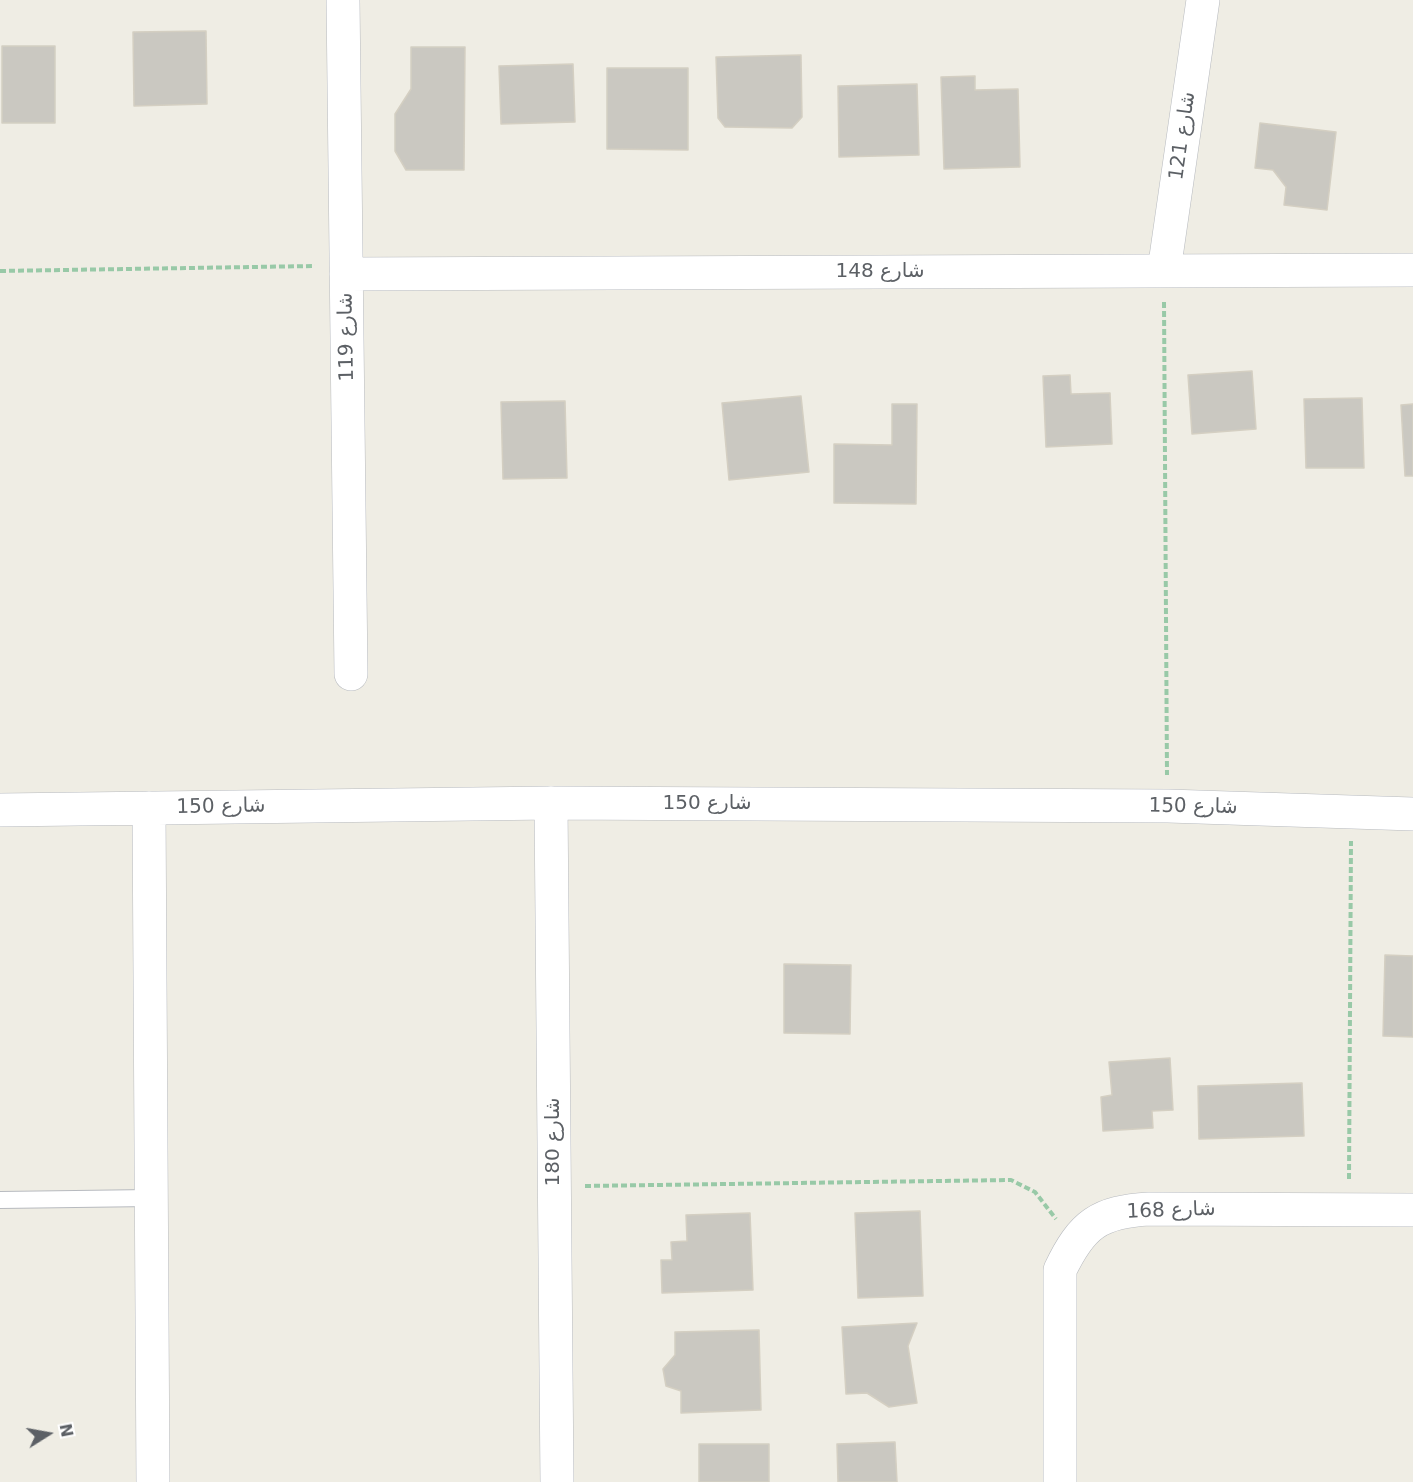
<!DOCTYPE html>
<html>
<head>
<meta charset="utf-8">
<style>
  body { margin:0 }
  #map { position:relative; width:1413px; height:1482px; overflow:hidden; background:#efede4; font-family:"DejaVu Sans",sans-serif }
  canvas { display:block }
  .north { position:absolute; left:18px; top:1404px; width:60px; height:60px; -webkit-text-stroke:4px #fff; paint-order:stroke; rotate:79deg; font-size:16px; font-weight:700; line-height:24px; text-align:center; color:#5c6065 }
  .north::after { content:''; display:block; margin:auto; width:21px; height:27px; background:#5c6065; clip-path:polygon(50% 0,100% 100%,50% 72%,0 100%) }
</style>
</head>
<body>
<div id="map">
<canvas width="1413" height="1482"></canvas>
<div class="north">N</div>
</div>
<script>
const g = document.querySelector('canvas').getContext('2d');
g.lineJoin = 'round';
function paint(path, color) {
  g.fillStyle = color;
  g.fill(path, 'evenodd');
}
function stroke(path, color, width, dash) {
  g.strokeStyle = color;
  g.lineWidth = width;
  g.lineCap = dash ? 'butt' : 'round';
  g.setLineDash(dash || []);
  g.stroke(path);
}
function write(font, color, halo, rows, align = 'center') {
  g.font = font + ' "DejaVu Sans","Noto Naskh Arabic",sans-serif';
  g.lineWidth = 6;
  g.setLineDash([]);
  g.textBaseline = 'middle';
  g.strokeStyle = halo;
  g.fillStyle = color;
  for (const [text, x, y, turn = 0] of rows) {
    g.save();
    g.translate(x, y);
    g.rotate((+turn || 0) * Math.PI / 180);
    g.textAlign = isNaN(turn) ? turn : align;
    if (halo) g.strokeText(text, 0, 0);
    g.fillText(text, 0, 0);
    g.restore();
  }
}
const building = new Path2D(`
  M206 31 207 104 134 106 133 32Z
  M2 46H55V123H2Z
  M411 47H465L464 170H406L395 151V114L411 89Z
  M801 55 802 117 792 128 725 127 718 118 716 57Z
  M573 64 575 122 501 124 499 66Z
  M607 68H688V150L607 149Z
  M975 76V90L1018 89 1020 167 944 169 941 77Z
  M917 84 919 155 839 157 838 86Z
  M1260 123 1336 132 1327 210 1284 205 1286 187 1273 170 1255 168Z
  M1252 371 1256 429 1192 434 1188 375Z
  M1070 375 1071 394 1110 393 1112 444 1046 447 1043 376Z
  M801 396 809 472 729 480 722 403Z
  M1362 398 1364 468H1306L1304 399Z
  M565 401 567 478 503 479 501 402Z
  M892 404H917L916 504 834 503V444L892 445Z
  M1413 404V476H1405L1401 405Z
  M1385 955 1413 956V1037L1383 1036Z
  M784 964 851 965 850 1034 784 1033Z
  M1170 1058 1173 1110 1152 1111 1153 1128 1103 1131 1101 1097 1112 1095 1109 1062Z
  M1302 1083 1304 1136 1199 1139 1198 1086Z
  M920 1211 923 1296 858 1298 855 1213Z
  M750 1213 753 1290 662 1293 661 1260H672L671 1242 687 1241 686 1215Z
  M917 1323 908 1346 917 1403 889 1407 867 1393 846 1394 842 1327Z
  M759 1330 761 1410 681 1413V1391L666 1386 663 1369 675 1355V1332Z
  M895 1442 897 1482H838L837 1444Z
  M699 1444H769V1482H699Z`);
paint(building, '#cac8c1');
stroke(building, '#d4cfc2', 1.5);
const lane = new Path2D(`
  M0 1200 151 1198`);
const street = new Path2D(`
  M343 0 351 674
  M1164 271 1203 0
  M346 274 1413 270
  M551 803 557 1482
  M149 808 153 1482
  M0 810 551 803 1168 806 1413 814
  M1060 1482V1270C1082 1224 1099 1212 1149 1209L1413 1210`);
stroke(lane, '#b7babf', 18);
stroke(street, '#b7babf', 34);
stroke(new Path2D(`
  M0 271 315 266
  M1164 302 1167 775
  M1349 1179 1351 841
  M585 1186 1011 1180 1035 1192 1056 1219`), '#98c9a7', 4, [6, 3]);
stroke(lane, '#fff', 16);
stroke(street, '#fff', 33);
write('20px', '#5c6065', '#fff', [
  ["شارع 121",1183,136,-82],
  ["شارع 148",880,272],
  ["شارع 119",347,337,-91],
  ["شارع 150",707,804],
  ["شارع 150",221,807,-1],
  ["شارع 150",1193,807,1],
  ["شارع 180",554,1142,-90],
  ["شارع 168",1171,1211,-2]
]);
</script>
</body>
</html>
